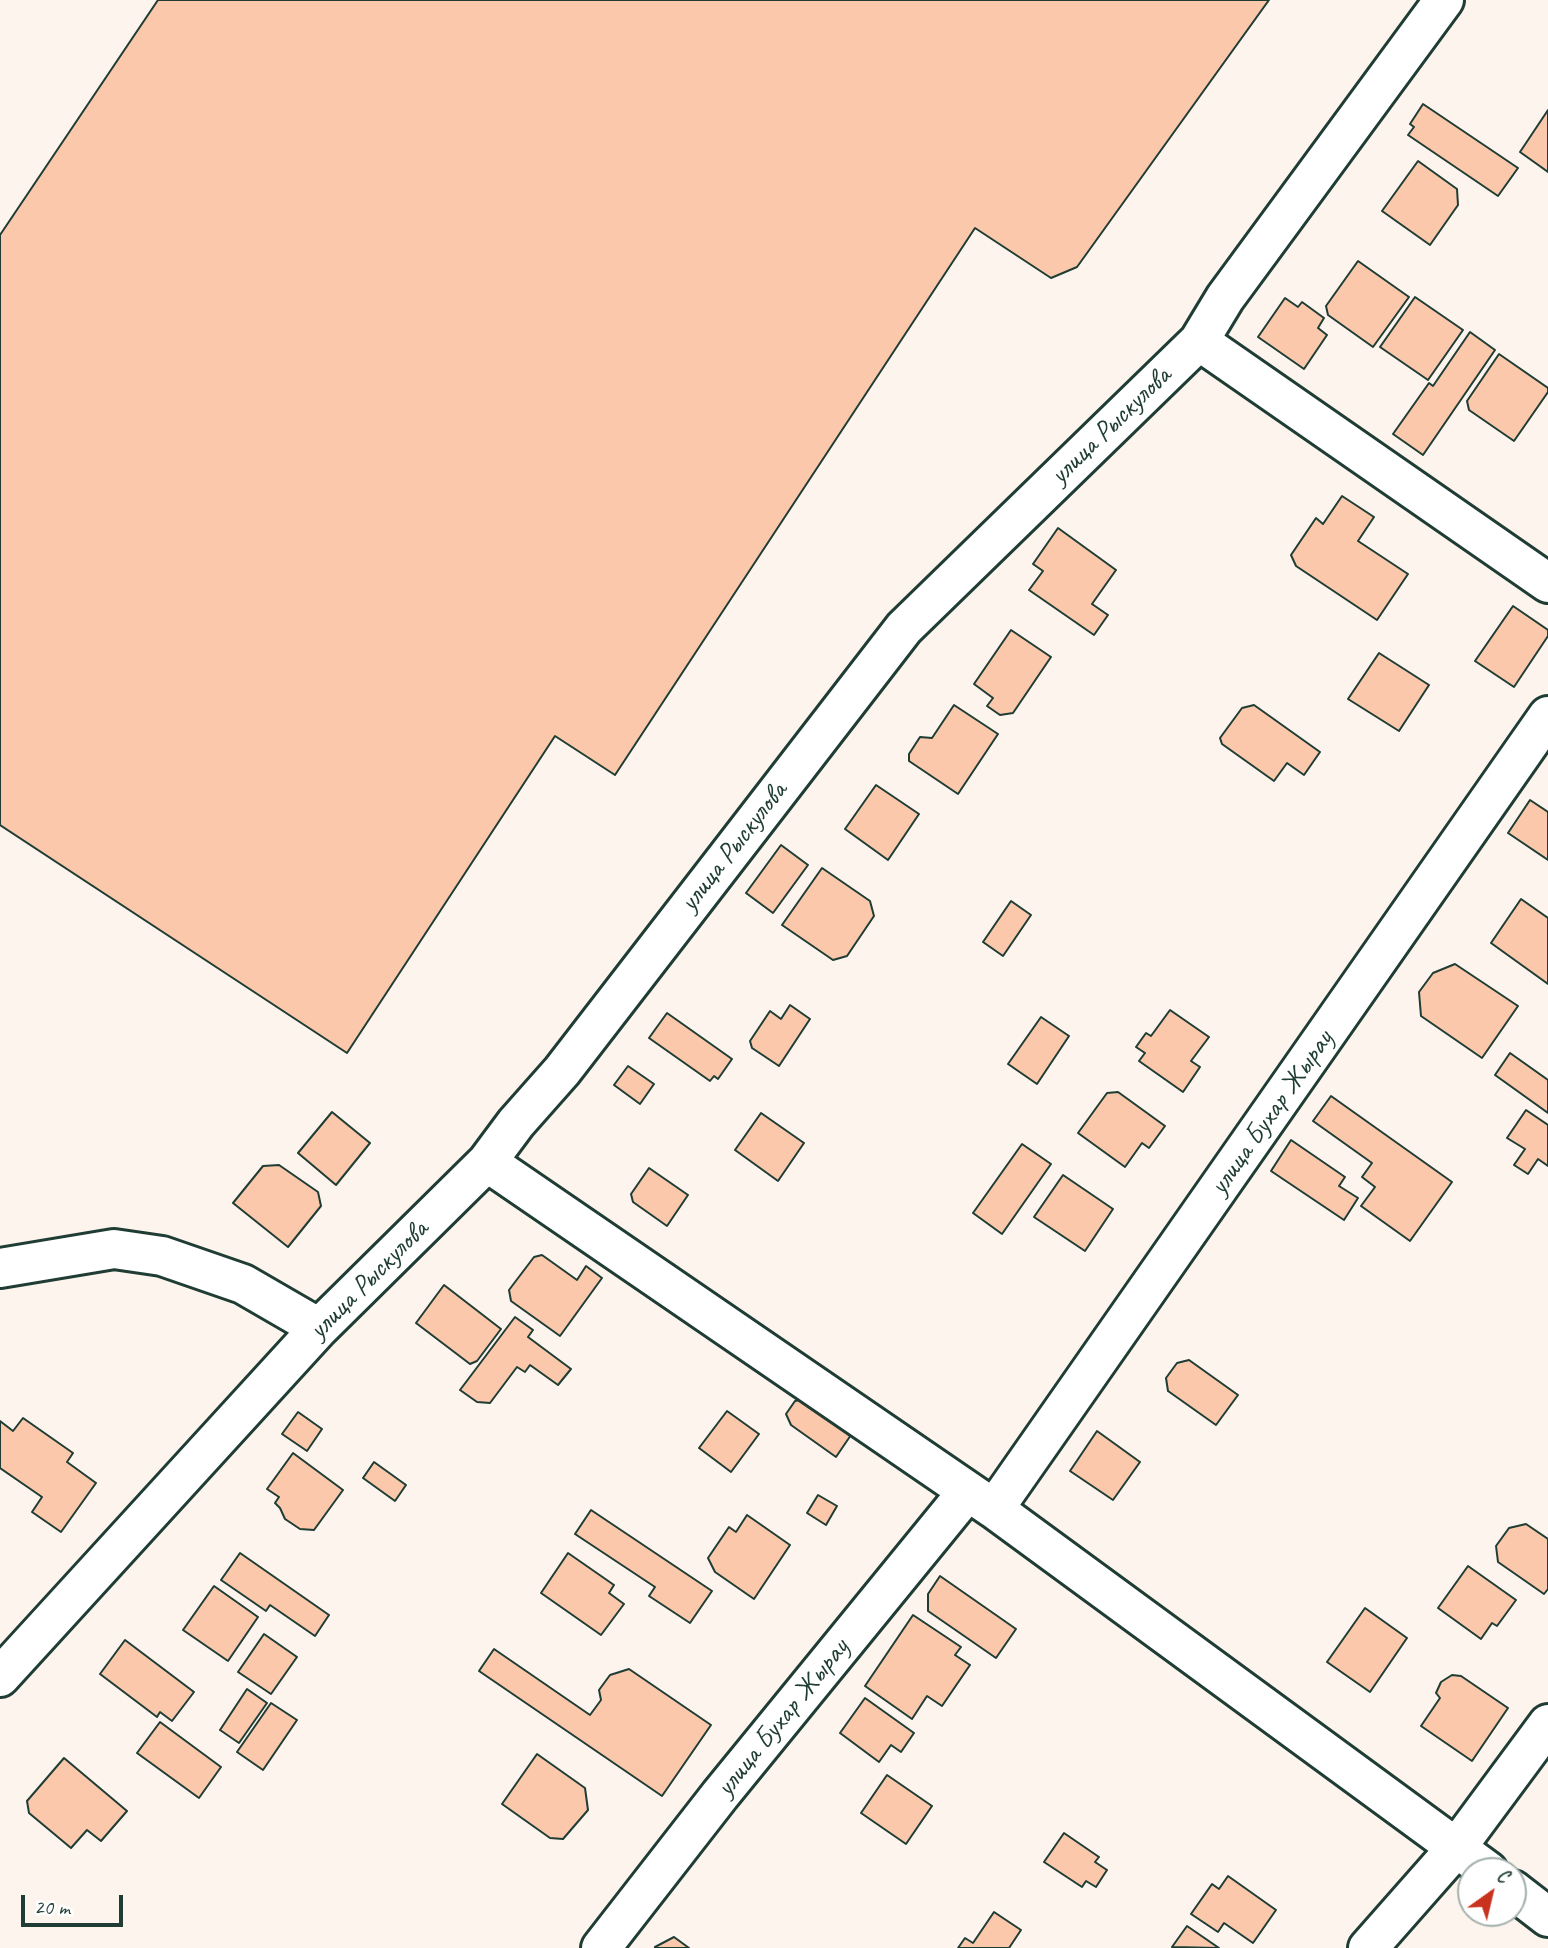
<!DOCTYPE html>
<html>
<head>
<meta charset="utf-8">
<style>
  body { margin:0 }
  #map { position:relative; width:1548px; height:1948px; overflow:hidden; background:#fef4ee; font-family:Caveat,sans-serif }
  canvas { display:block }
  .north { position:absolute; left:1457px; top:1857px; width:70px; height:70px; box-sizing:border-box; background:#fff; border:2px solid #a5b1ae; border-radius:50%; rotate:34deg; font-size:19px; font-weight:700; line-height:28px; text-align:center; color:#1f3d34 }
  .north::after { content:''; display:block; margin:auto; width:24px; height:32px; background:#c8321e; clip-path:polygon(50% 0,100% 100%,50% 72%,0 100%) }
  .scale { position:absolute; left:21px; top:1895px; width:102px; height:32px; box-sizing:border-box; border:4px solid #1f3d34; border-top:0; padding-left:9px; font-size:21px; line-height:24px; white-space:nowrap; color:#1f3d34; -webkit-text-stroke:5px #fff; paint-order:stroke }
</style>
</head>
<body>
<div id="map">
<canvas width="1548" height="1948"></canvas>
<div class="north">С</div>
<div class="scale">20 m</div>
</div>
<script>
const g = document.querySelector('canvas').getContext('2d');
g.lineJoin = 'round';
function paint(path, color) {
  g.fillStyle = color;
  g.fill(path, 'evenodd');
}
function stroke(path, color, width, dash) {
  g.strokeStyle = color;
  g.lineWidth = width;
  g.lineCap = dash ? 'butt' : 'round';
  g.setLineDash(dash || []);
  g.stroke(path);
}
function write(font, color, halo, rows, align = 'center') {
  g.font = font + ' Caveat,sans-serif';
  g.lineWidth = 6;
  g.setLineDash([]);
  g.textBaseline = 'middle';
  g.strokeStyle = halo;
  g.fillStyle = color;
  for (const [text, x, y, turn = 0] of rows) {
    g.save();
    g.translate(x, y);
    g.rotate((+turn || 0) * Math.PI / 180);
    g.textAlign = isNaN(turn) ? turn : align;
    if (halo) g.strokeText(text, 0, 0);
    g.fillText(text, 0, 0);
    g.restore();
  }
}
const building = new Path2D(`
  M158 0H1269L1077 267 1051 278 975 228 615 775 555 736 347 1053 0 825V235Z
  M1423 104 1518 168 1498 196 1408 135 1414 127 1410 124Z
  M1548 110V172L1520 152Z
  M1418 161 1457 189 1458 205 1430 245 1382 211Z
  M1358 261 1409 297 1373 347 1328 315 1326 306Z
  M1415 297 1463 330 1428 380 1380 347Z
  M1285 298 1298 307 1302 302 1324 318 1318 328 1327 335 1304 369 1258 337Z
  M1470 332 1495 350 1423 455 1393 434 1429 383 1433 386Z
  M1499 354 1548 388V392L1514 441 1469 410 1467 401Z
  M1342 496 1374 517 1358 541 1408 574 1377 620 1296 566 1291 555 1316 518 1323 524Z
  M1058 528 1116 570 1092 604 1108 615 1094 635 1029 590 1043 571 1033 564Z
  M1513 606 1548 630V636L1514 687 1475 661Z
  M1011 630 1051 657 1013 713 1000 715 987 706 993 698 974 684Z
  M1379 653 1429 685 1399 731 1348 699Z
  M954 705 998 734 958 794 909 761V754L920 737 932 738Z
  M1254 705 1320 752 1304 775 1287 763 1274 781 1222 744 1220 738 1242 708Z
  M876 785 919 814 888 860 845 829Z
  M1530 800 1548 812V860L1508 833Z
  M781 845 808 865 773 913 746 893Z
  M822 868 870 901 874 916 847 956 833 960 782 925Z
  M1521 899 1548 918V984L1491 943Z
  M1011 901 1031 915 1003 956 983 942Z
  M1455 964 1518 1006 1482 1058 1421 1016 1419 992 1433 973Z
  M790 1005 810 1019 779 1066 752 1048 750 1041 770 1011 781 1019Z
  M1170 1010 1209 1037 1191 1061 1200 1067 1183 1092 1139 1061 1145 1053 1136 1047 1146 1033 1151 1036Z
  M667 1013 732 1059 718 1079 714 1076 710 1081 649 1038Z
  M1041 1017 1069 1036 1037 1084 1008 1064Z
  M1510 1053 1548 1080V1113L1495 1075Z
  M628 1066 654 1084 640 1104 614 1085Z
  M1118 1092 1165 1126 1149 1148 1142 1143 1125 1167 1078 1133 1107 1093Z
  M1331 1096 1452 1182 1410 1241 1361 1206 1375 1187 1362 1177 1372 1163 1313 1121Z
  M1526 1110 1548 1125V1166L1538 1159 1528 1174 1514 1165 1525 1149 1507 1138Z
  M332 1112 370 1143 336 1185 298 1153Z
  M761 1113 804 1143 778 1181 735 1150Z
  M1291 1140 1345 1177 1339 1186 1358 1198 1344 1220 1271 1171Z
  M1022 1144 1051 1164 1002 1234 973 1213Z
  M279 1165 318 1192 321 1206 288 1247 233 1203 263 1166Z
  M649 1168 688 1195 667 1226 633 1202 631 1194Z
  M1063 1175 1113 1209 1085 1251 1034 1217Z
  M542 1255 577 1280 586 1266 602 1278 560 1336 511 1301 509 1290 534 1257Z
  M444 1285 501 1329 477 1361 470 1364 416 1323Z
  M515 1317 533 1330 528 1337 571 1369 558 1385 530 1365 525 1372 517 1367 490 1403 477 1402 460 1390Z
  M1189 1360 1238 1395 1216 1425 1168 1391 1166 1378 1177 1363Z
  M804 1399 853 1432 836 1457 791 1425 786 1414 795 1401Z
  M727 1411 759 1434 731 1472 699 1448Z
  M298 1412 322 1429 307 1451 282 1434Z
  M23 1418 73 1453 67 1462 96 1483 61 1532 32 1512 42 1497 0 1468V1421L13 1431Z
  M1097 1431 1140 1462 1113 1500 1070 1471Z
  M293 1453 343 1490 314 1530 300 1529 285 1519 280 1508 275 1503 279 1497 267 1489Z
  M374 1462 406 1485 395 1501 363 1478Z
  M818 1495 837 1506 826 1525 807 1513Z
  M591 1510 712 1591 690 1623 649 1596 655 1587 575 1534Z
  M747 1515 790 1545 754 1599 715 1572 708 1558 729 1527 736 1532Z
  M1526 1524 1548 1539V1589L1544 1594 1498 1562 1496 1546 1509 1528Z
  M240 1553 329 1615 315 1636 270 1605 266 1611 221 1580Z
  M568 1553 614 1585 609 1593 624 1604 601 1635 541 1593Z
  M1468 1566 1516 1600 1497 1626 1492 1623 1481 1639 1438 1608Z
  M940 1576 1016 1629 996 1658 928 1611V1594Z
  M214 1586 258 1617 228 1661 183 1630Z
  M1365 1608 1407 1638 1370 1692 1327 1662Z
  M913 1615 961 1647 955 1655 970 1665 942 1706 927 1696 912 1719 865 1686Z
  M264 1634 297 1657 271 1694 238 1672Z
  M125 1640 194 1692 172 1721 160 1712 157 1717 100 1674Z
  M494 1649 590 1715 601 1700 599 1690 610 1675 629 1669 711 1725 662 1796 479 1671Z
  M1452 1675 1461 1676 1508 1708 1472 1761 1421 1726 1440 1698 1436 1693 1441 1682Z
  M247 1689 267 1703 239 1743 220 1730Z
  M865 1698 914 1733 901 1752 891 1745 879 1762 840 1733Z
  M271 1703 297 1720 263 1770 237 1752Z
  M160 1722 221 1767 199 1798 137 1753Z
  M537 1754 585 1788 588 1810 563 1839 550 1838 502 1804Z
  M64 1758 127 1811 101 1841 87 1830 71 1848 29 1813 27 1801Z
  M887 1775 932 1806 906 1844 861 1813Z
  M1064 1833 1099 1857 1095 1862 1107 1870 1096 1887 1086 1881 1082 1887 1044 1862Z
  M1228 1876 1276 1910 1253 1943 1224 1923 1218 1932 1191 1914 1212 1884 1219 1889Z
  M994 1912 1021 1930 1009 1948H958L965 1938 973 1943Z
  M1187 1926 1219 1948 1172 1947Z
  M674 1937 689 1948H655V1947Z`);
paint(building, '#fbc8ab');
stroke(building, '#1f3d34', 2);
const street = new Path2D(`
  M1199 341 1548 583
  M487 1162 994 1509 1488 1871
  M0 1268 114 1249 162 1256 243 1284 319 1328
  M994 1509 1548 716
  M0 1677 319 1328 487 1162 516 1123 562 1071 904 628 1199 341 1225 298 1444 0
  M1513 1890 1548 1917
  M601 1948 720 1795 968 1491`);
const secondary = new Path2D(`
  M1368 1948 1457 1847 1548 1724`);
stroke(street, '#1f3d34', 44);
stroke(secondary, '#1f3d34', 44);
stroke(street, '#fff', 38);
stroke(secondary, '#fff', 38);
write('28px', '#1f3d34', '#fff', [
  ["улица Рыскулова",1111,426,-44],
  ["улица Рыскулова",734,847,-52],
  ["улица Бухар Жырау",1272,1113,-55],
  ["улица Рыскулова",369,1280,-45],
  ["улица Бухар Жырау",783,1718,-51]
]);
</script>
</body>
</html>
